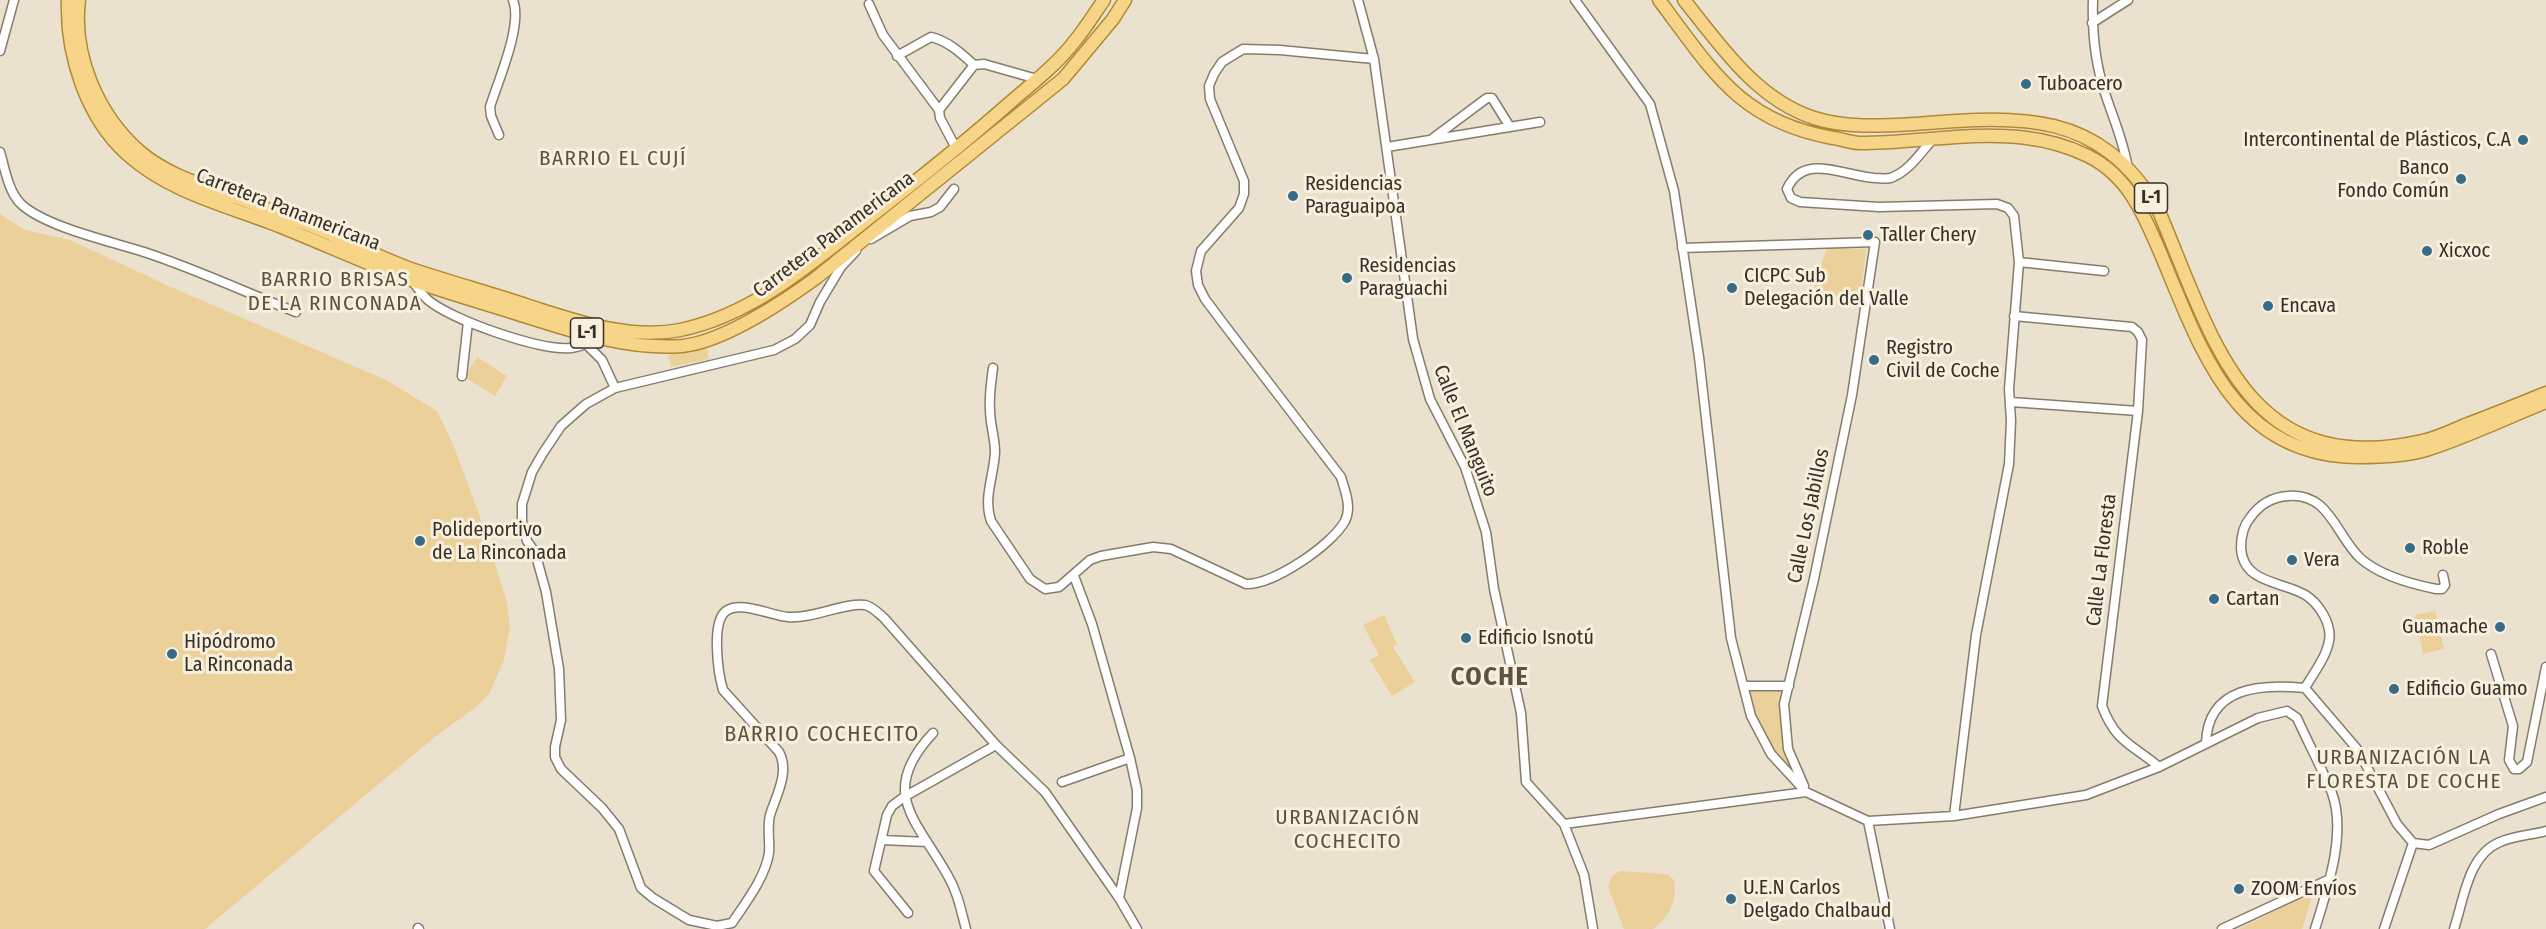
<!DOCTYPE html>
<html>
<head>
<meta charset="utf-8">
<style>
  body { margin:0 }
  canvas { display:block; background:#ebe1cf }
</style>
</head>
<body>
<canvas width="2546" height="929"></canvas>
<script>
const g = document.querySelector('canvas').getContext('2d');
g.lineJoin = 'round';
function paint(path, color) {
  g.fillStyle = color;
  g.fill(path, 'evenodd');
}
function stroke(path, color, width, dash) {
  g.strokeStyle = color;
  g.lineWidth = width;
  g.lineCap = dash ? 'butt' : 'round';
  g.setLineDash(dash || []);
  g.stroke(path);
}
function write(font, color, halo, rows, align = 'center') {
  g.font = font + ' "Fira Sans Condensed",sans-serif';
  g.lineWidth = 6;
  g.setLineDash([]);
  g.textBaseline = 'middle';
  g.strokeStyle = halo;
  g.fillStyle = color;
  for (const [text, x, y, turn = 0] of rows) {
    g.save();
    g.translate(x, y);
    g.rotate((+turn || 0) * Math.PI / 180);
    g.textAlign = isNaN(turn) ? turn : align;
    if (halo) g.strokeText(text, 0, 0);
    g.fillText(text, 0, 0);
    g.restore();
  }
}
paint(new Path2D(`
  M0 214 25 230 70 240 171 287 386 380 437 411 452 442 479 514 507 602 510 627 504 660 489 694 475 708 436 736 205 929H0Z
  M1827 248 1866 249 1861 294 1820 296 1814 285Z
  M707 347 709 359 671 367 668 355Z
  M477 357 507 376 495 396 464 377Z
  M2435 611 2444 649 2423 654 2415 615Z
  M1384 615 1397 644 1393 647 1415 682 1392 696 1370 660 1379 655 1363 625Z
  M1786 687V749L1803 787C1773 753 1757 733 1746 688Z
  M1620 871 1667 874 1674 880C1678 899 1669 918 1653 929H1624L1608 887 1612 876Z
  M2314 891 2302 929H2239Z`), '#ecd099');
const minor = new Path2D(`
  M1358 0 1374 59 1413 339 1430 399 1465 467 1486 532 1494 589 1521 713 1526 782 1564 824 1584 875 1593 929
  M1575 0 1650 104 1674 191 1699 357 1731 638 1751 716 1771 754 1806 792 1868 821 1954 816 2086 795 2159 767 2258 718 2287 711 2297 718C2308 743 2322 768 2332 793 2347 834 2327 890 2315 929
  M2093 0C2092 31 2095 63 2105 93 2113 118 2124 142 2128 169
  M869 4 883 35 939 110 940 118 957 150
  M2092 23 2128 0
  M0 51 14 0
  M897 56 931 37C948 41 961 53 974 65
  M939 110 974 65 984 64 1037 79
  M499 135 491 116 490 107C498 81 523 25 513 0
  M1432 139 1487 98H1492L1510 127
  M1933 139C1921 152 1910 170 1893 177 1888 180 1881 178 1875 178 1842 176 1804 152 1787 189L1791 198 1800 202 1879 207 1997 204 2008 208 2014 216 2019 262 2009 389 2011 421 2009 464 1976 635 1954 816
  M1387 147 1540 122
  M0 152C5 169 8 190 20 203 44 227 114 242 147 253 198 270 247 293 296 312
  M871 239 910 216 931 212 940 207 954 189
  M1682 248 1875 242 1852 395 1814 579 1784 704 1788 749 1804 786
  M856 251 841 267 820 302 810 325 795 339 774 350 615 388 586 404 561 426 543 453 532 472 522 504V521L527 541 535 552 546 592 559 669 561 720 555 747V757L561 769 602 808 619 829 641 888 653 898 689 920 717 926 732 923C746 902 765 878 769 853 770 840 767 828 770 815 776 796 790 772 779 752L723 690C718 673 711 622 726 611 740 600 772 616 788 617 813 619 845 602 865 605 873 607 878 613 884 618L996 745 1045 792 1119 898 1137 929
  M2019 262 2104 271
  M413 282C418 288 422 295 428 300 452 320 540 351 571 348 582 347 587 343 594 335
  M2014 316 2132 327 2138 332 2142 340 2138 411 2102 706C2116 743 2132 744 2159 767
  M586 344 602 360 615 388
  M993 368C991 382 989 397 990 410 990 424 995 438 995 452 994 476 983 497 991 521L1030 579 1045 589 1059 587 1090 560 1101 556 1153 547 1171 549 1246 584C1273 585 1332 545 1345 521 1352 507 1345 491 1341 477L1226 327 1205 299 1198 285 1196 271 1201 251 1239 208 1244 194V181L1210 99 1209 86 1214 74 1222 62 1243 49 1280 50 1374 59
  M462 376 468 322
  M2011 402 2138 411
  M1074 576 1092 624 1130 758 1137 790V808L1119 898
  M2491 654 2513 726 2509 760 2514 769H2519L2527 762 2546 667
  M1744 686H1789
  M2305 688C2314 672 2333 649 2329 630 2327 617 2317 603 2307 596 2285 581 2243 585 2241 548 2241 537 2243 526 2250 518 2259 505 2272 497 2288 496 2329 492 2336 535 2360 558 2379 575 2411 584 2436 589H2442L2445 585 2443 575
  M933 733C877 793 917 820 948 876 958 893 961 911 966 929
  M2206 743C2208 686 2261 684 2305 688L2358 750 2397 824 2413 843 2429 845 2499 814 2546 797
  M1062 782 1130 758
  M1868 821 1890 929
  M1564 824 1806 792
  M882 840 927 842
  M908 913 874 871 887 815 892 806 904 797 996 745
  M418 928 419 929
  M2222 929 2330 879
  M2384 929 2413 843
  M2454 929C2464 899 2468 855 2500 842 2514 836 2531 835 2546 831`);
const primary = new Path2D(`
  M68 0C66 54 86 117 127 154 171 194 230 206 284 228 326 245 368 264 411 280 447 293 484 303 521 315 571 331 628 350 682 346 723 342 783 302 816 278L1063 79 1113 19 1125 0
  M79 0C72 55 98 115 139 151 168 176 203 185 238 198 260 206 282 215 304 223 340 237 375 256 411 269 450 282 490 293 529 306 576 321 629 340 680 330 758 314 822 254 883 207 928 172 971 137 1013 100 1034 82 1057 64 1074 42 1085 29 1094 14 1104 0
  M1659 0C1712 70 1739 121 1833 138 1842 139 1851 143 1860 143 1892 143 1924 139 1956 137 2001 134 2046 135 2088 156 2129 176 2145 217 2162 257 2202 352 2235 457 2359 457 2381 457 2405 456 2426 450 2467 437 2506 418 2546 402
  M1684 0C1720 45 1756 99 1814 118 1845 128 1881 126 1914 124 2017 116 2098 108 2158 209 2213 338 2245 481 2422 441 2437 438 2451 431 2465 425 2492 415 2519 404 2546 393`);
stroke(minor, '#857c6c', 11);
stroke(primary, '#b08934', 15);
stroke(minor, '#fff', 8);
stroke(primary, '#f7d588', 12);
for (const [x, y, r, color] of [
  [2026,84,6,"#376c88"],
  [2523,140,6,"#376c88"],
  [2461,179,6,"#376c88"],
  [1293,196,6,"#376c88"],
  [1868,235,6,"#376c88"],
  [2427,251,6,"#376c88"],
  [1347,278,6,"#376c88"],
  [1732,288,6,"#376c88"],
  [2268,306,6,"#376c88"],
  [1874,360,6,"#376c88"],
  [420,541,6,"#376c88"],
  [2410,548,6,"#376c88"],
  [2292,560,6,"#376c88"],
  [2214,599,6,"#376c88"],
  [2500,627,6,"#376c88"],
  [1466,638,6,"#376c88"],
  [172,654,6,"#376c88"],
  [2394,689,6,"#376c88"],
  [2239,889,6,"#376c88"],
  [1731,899,6,"#376c88"]
]) {
  const dot = new Path2D();
  dot.arc(x, y, r, 0, 2 * Math.PI);
  g.fillStyle = color;
  g.fill(dot);
  stroke(dot, '#f8efdc', 2);
}
for (const [x, y, w] of [
  [2151,198,33],
  [587,333,33]
]) {
  const box = new Path2D();
  box.roundRect(x - w / 2, y - 15, w, 30, 4.5);
  g.fillStyle = '#f8efdc';
  g.fill(box);
  stroke(box, '#35312a', 1.5);
}
write('bold 18px', '#35312a', null, [
  ["L-1",2151,198],
  ["L-1",587,333]
]);
write('20px', '#35312a', '#f8efdc', [
  ["Tuboacero",2038,84],
  ["Intercontinental de Plásticos, C.A",2511,140,"right"],
  ["Banco",2449,168,"right"],
  ["Fondo Común",2449,191,"right"],
  ["Residencias",1305,184],
  ["Paraguaipoa",1305,207],
  ["Taller Chery",1880,235],
  ["Xicxoc",2439,251],
  ["Residencias",1359,266],
  ["Paraguachi",1359,289],
  ["CICPC Sub",1744,276],
  ["Delegación del Valle",1744,299],
  ["Encava",2280,306],
  ["Registro",1886,348],
  ["Civil de Coche",1886,371],
  ["Polideportivo",432,530],
  ["de La Rinconada",432,553],
  ["Roble",2422,548],
  ["Vera",2304,560],
  ["Cartan",2226,599],
  ["Guamache",2488,627,"right"],
  ["Edificio Isnotú",1478,638],
  ["Hipódromo",184,642],
  ["La Rinconada",184,665],
  ["Edificio Guamo",2406,689],
  ["U.E.N Carlos",1743,888],
  ["Delgado Chalbaud",1743,911],
  ["ZOOM Envíos",2251,889]
], 'left');
write('20px', '#35312a', '#f8efdc', [
  ["Carretera Panamericana",288,210,21],
  ["Carretera Panamericana",834,235,-37],
  ["Calle El Manguito",1465,431,68],
  ["Calle Los Jabillos",1809,516,-78],
  ["Calle La Floresta",2102,560,-83]
]);
g.letterSpacing = '1.5px';
write('21px', '#5a5243', '#f8efdc', [
  ["BARRIO EL CUJÍ",613,159],
  ["BARRIO BRISAS",335,280],
  ["DE LA RINCONADA",335,304],
  ["URBANIZACIÓN LA",2404,758],
  ["FLORESTA DE COCHE",2404,782],
  ["URBANIZACIÓN",1348,818],
  ["COCHECITO",1348,842]
]);
g.letterSpacing = '0px';
g.letterSpacing = '1.5px';
write('22px', '#5a5243', '#f8efdc', [
  ["BARRIO COCHECITO",822,735]
]);
g.letterSpacing = '0px';
g.letterSpacing = '1.5px';
write('bold 26px', '#5a5243', '#f8efdc', [
  ["COCHE",1490,678]
]);
g.letterSpacing = '0px';
</script>
</body>
</html>
